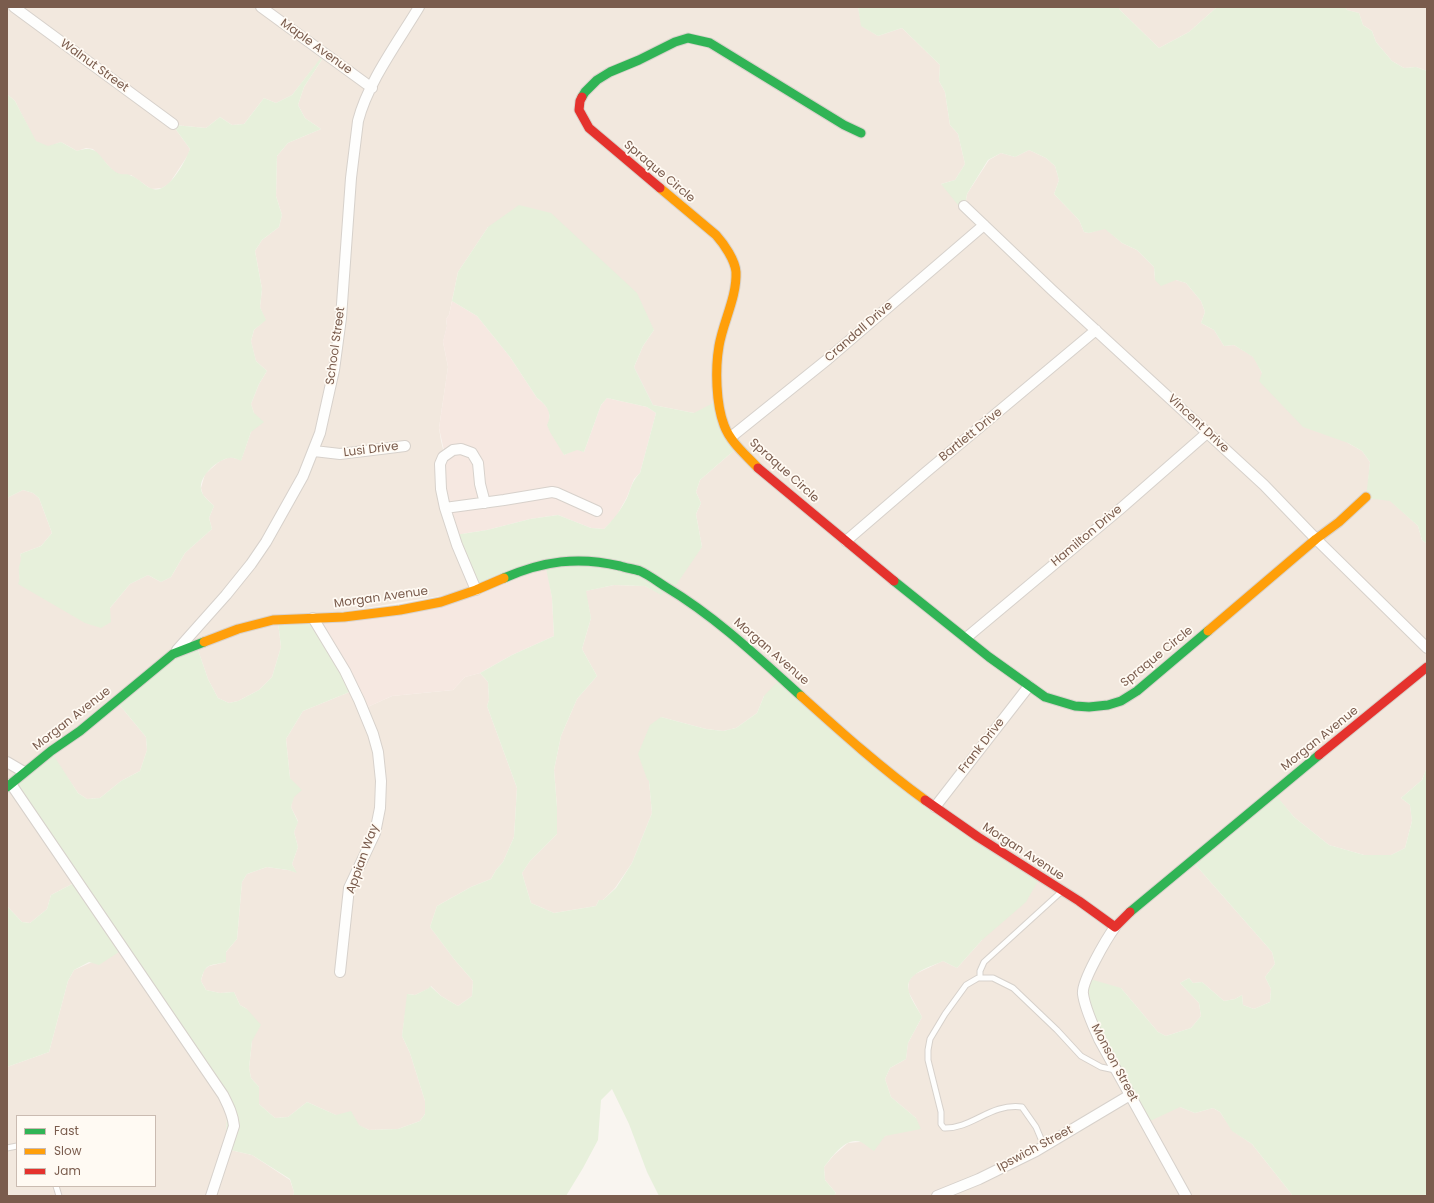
<!DOCTYPE html>
<html>
<head>
<meta charset="utf-8">
<style>
  body { margin:0 }
  #map { position:relative; width:1434px; height:1203px; overflow:hidden; background:#f9f5f0; font-family:Poppins,sans-serif }
  canvas { display:block }
  .frame { position:absolute; inset:0; border:8px solid #7a5c4d; pointer-events:none }
  .legend { position:absolute; left:16px; top:1115px; width:140px; height:72px; box-sizing:border-box; background:#fffaf3; border:1px solid #cabbb1; margin:0; padding:5px 7px; list-style:none; font-size:12px; color:#7a5c4d }
  .legend li { display:flex; align-items:center; gap:8px; height:20px }
  .legend b { width:20px; border:1px solid #cabbb1 }
</style>
</head>
<body>
<div id="map">
<canvas width="1434" height="1203"></canvas>
<div class="frame"></div>
<ul class="legend">
<li><b style="height:5px;background:#30b455"></b>Fast</li>
<li><b style="height:5px;background:#ff9f0a"></b>Slow</li>
<li><b style="height:5px;background:#e5322d"></b>Jam</li>
</ul>
</div>
<script>
const g = document.querySelector('canvas').getContext('2d');
g.lineJoin = 'round';
function paint(path, color) {
  g.fillStyle = color;
  g.fill(path, 'evenodd');
}
function stroke(path, color, width, dash) {
  g.strokeStyle = color;
  g.lineWidth = width;
  g.lineCap = dash ? 'butt' : 'round';
  g.setLineDash(dash || []);
  g.stroke(path);
}
function write(font, color, halo, rows, align = 'center') {
  g.font = font + ' Poppins,sans-serif';
  g.lineWidth = 3.5;
  g.setLineDash([]);
  g.textBaseline = 'middle';
  g.strokeStyle = halo;
  g.fillStyle = color;
  for (const [text, x, y, turn = 0] of rows) {
    g.save();
    g.translate(x, y);
    g.rotate((+turn || 0) * Math.PI / 180);
    g.textAlign = isNaN(turn) ? turn : align;
    if (halo) g.strokeText(text, 0, 0);
    g.fillText(text, 0, 0);
    g.restore();
  }
}
paint(new Path2D(`
  M7 7H858L862 26 878 36 902 28 940 65 939 81 945 92 950 125 958 134 965 164 955 180 941 184 965 207 967 194 989 160 1001 153 1015 157 1029 150 1046 158 1055 166 1059 180 1054 194 1079 220 1084 232 1089 233 1105 228 1122 243 1137 250 1154 267 1155 280H1176L1186 283 1201 301 1205 312 1201 323 1214 330 1224 346 1234 345 1254 357 1262 373 1348 443 1362 451 1370 462 1367 498 1390 500 1418 526 1422 540 1427 544V767L1422 780 1401 798 1410 805 1412 821 1405 848 1391 855H1364L1329 845 1294 817 1275 795 1193 862 1272 952 1275 964 1265 977 1271 989 1270 1002 1254 1009 1243 1005 1242 995 1235 999 1224 1001 1202 982 1193 983 1189 978 1180 983 1199 1003 1201 1016 1191 1028 1166 1036 1158 1032 1121 988 1180 1107 1195 1113 1213 1108 1220 1112 1233 1131 1252 1144 1293 1196H834L836 1193 825 1180 824 1167 834 1155 848 1143 859 1142 885 1136 916 1118 891 1097 885 1079 890 1068 906 1059 908 1043 922 1017 908 991 909 981 913 975 943 961 957 968 982 940 764 696 757 713 736 728 723 731 706 729 661 717 649 781 652 813 632 863 615 888 603 900H599L596 906 554 913 531 903 522 873 530 861 557 834V807L554 770 561 736 577 699 597 676 582 649 591 618 585 591 614 585 645 586 661 594 702 547 696 514 701 503 696 492 700 480 738 447 694 413 653 405 634 367 643 346 654 330 488 227 458 272 449 315 446 319 447 326 443 342 448 367 439 428 441 441 477 590 278 622 281 647 272 677 259 690 238 701 229 703 218 698 208 679 197 647 117 702 146 737 147 750 140 771 121 781 100 798 87 799 78 793 67 777 74 883 51 895 47 909 30 923 22 922 7 906V498L23 490 33 493 39 498 52 533 41 546 20 554 22 560 19 568 20 580 110 608 130 584 148 575 161 582 171 577 185 553 212 529 209 518 214 506 203 495 201 488 205 474 220 461 230 457 241 460 251 432 254 413 251 404 259 384 267 371 256 361 251 341 254 330 265 320 260 307 262 289 255 251 262 240 279 227 282 215 276 196 277 156 288 143 321 129 305 118 298 105 304 87 323 58V56L292 95 276 103 264 98 244 124 232 125 220 117 206 128 174 125V127L190 149 188 155 169 184 162 188 151 189 131 175H119L113 171 93 149 86 148 77 151 61 142 48 147 35 141 15 101 7 94Z
  M1120 7H1217L1189 32 1159 48 1119 9Z
  M1345 7H1427V71L1416 67 1404 68 1392 61 1376 42 1372 31 1363 25 1359 13 1347 10Z
  M480 673 488 682 489 700 487 706 517 788 514 837 503 862 496 870 491 879 471 887 437 906 430 927 454 959 473 981 472 996 458 1006 441 996 431 986 430 988 415 995 408 994 402 1036 410 1053 425 1101V1114L420 1121 398 1129 369 1130 307 1102 288 1117 275 1118 259 1104V1087L251 1078 249 1068 252 1041 247 1009 240 1005 234 992 220 993 206 990 201 981 204 970 209 966 226 962V952L237 939 242 882 247 874 267 867 288 870 296 872 292 864 298 847 294 832 298 821 291 807 293 797 290 778 286 739 303 711 352 691 363 709 392 696 453 690 465 677Z
  M122 949 219 1094 227 1115 226 1149 252 1155 290 1180 294 1192 293 1196H7V1067L49 1052 68 981 74 970ZM17 1116H155V1186H17Z`), '#f2e8de');
paint(new Path2D(`
  M452 301 477 316 510 357 537 398 543 403 549 410V421L564 455 577 449 584 452 601 405 607 398 647 407 656 413 640 473 634 479 627 497 616 517 604 529 591 528 558 515 530 519 487 530 455 535 444 504 445 455 439 428 448 367 443 342 447 326 446 319 449 315Z
  M547 568 552 598 554 636 512 655 480 673 465 677 453 690 392 696 363 709 316 621 364 617Z`), '#f6e8e1');
paint(new Path2D(`
  M858 7H1120L1119 9 1159 48 1189 32 1217 7H1345L1347 10 1359 13 1363 25 1372 31 1376 42 1392 61 1404 68 1416 67 1427 71V544L1422 540 1418 526 1390 501 1366 498 1370 462 1362 451 1348 443 1303 427 1259 381 1262 373 1253 357 1234 345 1224 346 1214 330 1201 323 1205 312 1201 301 1186 283 1176 280 1161 286 1155 280 1154 267 1137 250 1122 243 1105 229 1089 233 1084 232 1079 220 1054 194 1059 180 1055 166 1046 158 1029 150 1015 157 1001 153 988 160 967 194 965 207 958 205 941 184 955 180 965 164 958 134 950 125 945 92 939 81 940 65 902 28 878 36 861 26Z
  M323 55V58L304 87 298 105 305 118 321 129 288 143 277 156 276 196 282 215 279 227 262 240 255 251 262 289 260 307 266 320 254 330 251 341 256 361 267 371 259 384 251 404 254 413 264 422 251 432 241 461C237 459 233 457 229 458 217 460 199 476 201 489 202 496 209 501 214 506L209 518 212 529 185 553 171 577 161 582 148 575 130 584 110 608 111 622 101 628 85 623 18 584C21 578 18 573 19 567 20 562 22 560 20 554L41 546 52 533 39 498 33 493 23 490 7 498V94L15 101 36 141 48 146 61 142 77 151C99 144 98 157 113 170 120 177 126 172 132 176 139 179 144 185 150 188 167 197 185 162 190 149L174 127V125L206 128 220 117 232 125 244 124 264 98 276 103 292 95Z
  M519 205 551 213 637 293 654 330 643 346 634 367 653 405 694 413 717 401 738 447 700 480 696 492 701 503 696 514 702 547 674 588 666 590 661 595 645 586 614 585 586 591 591 618 582 649 597 676 577 699 561 736 554 770 557 807V834L530 861 522 873 531 903 554 913 596 906 599 900H603L616 888 632 863 652 813 649 781 647 779 638 754 650 725 661 717 706 729 723 731 736 728 757 713 764 696 780 679 907 789 1039 879 1026 902 982 940 957 968 943 961C931 967 903 973 909 992 911 1000 918 1009 922 1017L908 1043 906 1059 890 1068 885 1079 891 1097 916 1118 921 1129 885 1136 874 1151C870 1149 865 1144 861 1142 846 1136 832 1157 824 1167L825 1180 836 1193 834 1196H659L647 1172 629 1124 612 1089 601 1100 598 1140 583 1168 566 1196H293L294 1192 290 1179 252 1155 226 1149 225 1148 227 1116 219 1094 122 950 99 965 89 962 74 970 68 981 49 1052 7 1067V906L22 922 30 923 47 909 51 895 74 883 14 789 52 753 78 793 87 799 100 798 121 781 140 771 147 750 146 737 117 702 159 666 197 647 208 679 218 698 229 703 238 701 259 690 272 677 281 647 278 622 316 621 352 691 303 711 286 739 290 778 302 790 294 797 291 807 298 822 294 832 298 847 292 864 297 873 288 870 267 867 247 874 242 882 237 939 226 952V962C209 966 205 963 201 981L206 990 220 993 234 992 240 1005 247 1009 261 1025 252 1041 249 1068 251 1078 259 1087V1104L275 1118 288 1117 307 1102 336 1115 351 1111 359 1125 369 1130 398 1129 420 1121 425 1114V1101L410 1053 402 1036 407 994 415 995 429 988 430 986 441 996 458 1006 472 996 473 981 454 959 430 927 437 906 471 887 491 879 496 870 503 862 514 837 517 788 487 706 489 700 488 682 480 673 512 655 554 636 552 598 546 568 477 590 455 535 487 530 530 519 558 515 591 528 604 529C614 519 620 511 627 498 631 488 632 481 640 473L656 413 647 407 607 398 601 405 584 452 577 450 564 455 550 432 547 425C553 414 547 405 537 398L510 357 477 316 452 301 458 272 488 227Z
  M1427 767V1196H1293L1252 1144 1232 1131 1220 1112 1213 1108 1195 1113 1180 1107 1146 1123 1085 1006 1090 979 1121 988 1158 1032 1166 1036 1191 1028 1201 1016 1199 1003 1180 983 1189 978 1193 983 1202 982 1224 1001 1235 999 1242 995 1243 1005 1254 1009 1270 1002 1271 989 1265 977 1275 964 1272 952 1193 862 1275 794 1294 817 1329 845 1364 855H1391L1405 848 1412 821 1410 805 1401 798 1422 780Z`), '#e7f0db');
const lane = new Path2D(`
  M980 978V971L984 962 1061 892
  M1044 1146 1036 1127 1022 1107C990 1103 972 1129 944 1128L941 1124V1112L928 1060V1050L930 1039 945 1014 966 985 978 978H993L1013 988 1057 1030 1081 1056 1101 1067 1115 1070
  M7 1148 17 1146
  M56 1186 59 1196`);
const street = new Path2D(`
  M14 7 173 124
  M261 7 372 88
  M964 206 1052 290 1264 485 1316 539 1427 648
  M731 437 828 359 984 225
  M314 451 340 454 405 446
  M445 508 504 500 552 492 557 493 597 511
  M846 541 925 473 1096 330
  M476 590 457 545 445 508 441 489 440 464 443 457 453 450 461 449 472 453 478 463 480 484 485 503
  M313 618 345 671 359 700 373 734 378 752 381 781 380 808 375 833 349 888 340 972
  M966 638 1119 510 1207 433
  M177 650 226 595 251 564 266 542 303 476 320 433 334 370 341 318 351 178 358 121C368 82 398 42 419 7
  M7 762 24 772
  M11 784 223 1095C228 1105 233 1114 234 1126L211 1196
  M935 807 1029 686
  M1115 927C1107 938 1081 982 1083 994 1085 1009 1093 1025 1099 1039L1186 1196
  M937 1196 979 1179 1036 1151 1130 1095`);
const fast = new Path2D(`
  M582 97 585 92 597 80 610 72 639 60 675 42 688 38 710 43 844 125 861 133
  M504 578C543 561 578 556 620 566 626 568 634 569 640 571 649 575 658 582 666 587 716 617 758 657 801 696
  M894 581 989 657 1045 697 1075 706 1089 707 1108 705 1121 701 1137 691 1208 631
  M7 787 51 751 80 731 173 654 204 642
  M1130 912 1319 755`);
const slow = new Path2D(`
  M660 188 716 235C724 244 735 260 736 272 737 297 723 322 719 346 715 369 716 404 724 425 730 442 746 455 758 468
  M1208 631 1316 539 1339 522 1366 497
  M204 642 238 629 273 620 344 617 400 610 441 602 476 590 504 578
  M801 696C841 732 881 768 925 800`);
const jam = new Path2D(`
  M582 97 580 101 579 110 589 128 660 188
  M758 468 894 581
  M1319 755 1427 667
  M925 800 978 837 1079 901 1115 927 1130 912`);
stroke(lane, '#d7d1cb', 7);
stroke(street, '#d7d1cb', 12);
stroke(fast, '#d9d2cb', 11);
stroke(slow, '#d9d2cb', 11);
stroke(jam, '#d9d2cb', 11);
stroke(lane, '#fefefd', 5);
stroke(street, '#fefefd', 10);
stroke(fast, '#30b455', 9);
stroke(slow, '#ff9f0a', 9);
stroke(jam, '#e5322d', 9);
write('12px', '#7a5c4d', '#fffaf3', [
  ["Maple Avenue",316,47,36],
  ["Walnut Street",94,66,36],
  ["Spraque Circle",659,172,40],
  ["Crandall Drive",859,332,-41],
  ["School Street",336,346,-82],
  ["Vincent Drive",1198,424,43],
  ["Bartlett Drive",971,435,-39],
  ["Lusi Drive",371,450,-7],
  ["Spraque Circle",784,471,42],
  ["Hamilton Drive",1087,536,-40],
  ["Morgan Avenue",381,598,-8],
  ["Morgan Avenue",771,652,41],
  ["Spraque Circle",1157,657,-39],
  ["Morgan Avenue",72,719,-38],
  ["Morgan Avenue",1320,739,-39],
  ["Frank Drive",982,746,-52],
  ["Morgan Avenue",1023,852,33],
  ["Appian Way",363,859,-70],
  ["Monson Street",1114,1063,62],
  ["Ipswich Street",1035,1149,-28]
]);
</script>
</body>
</html>
